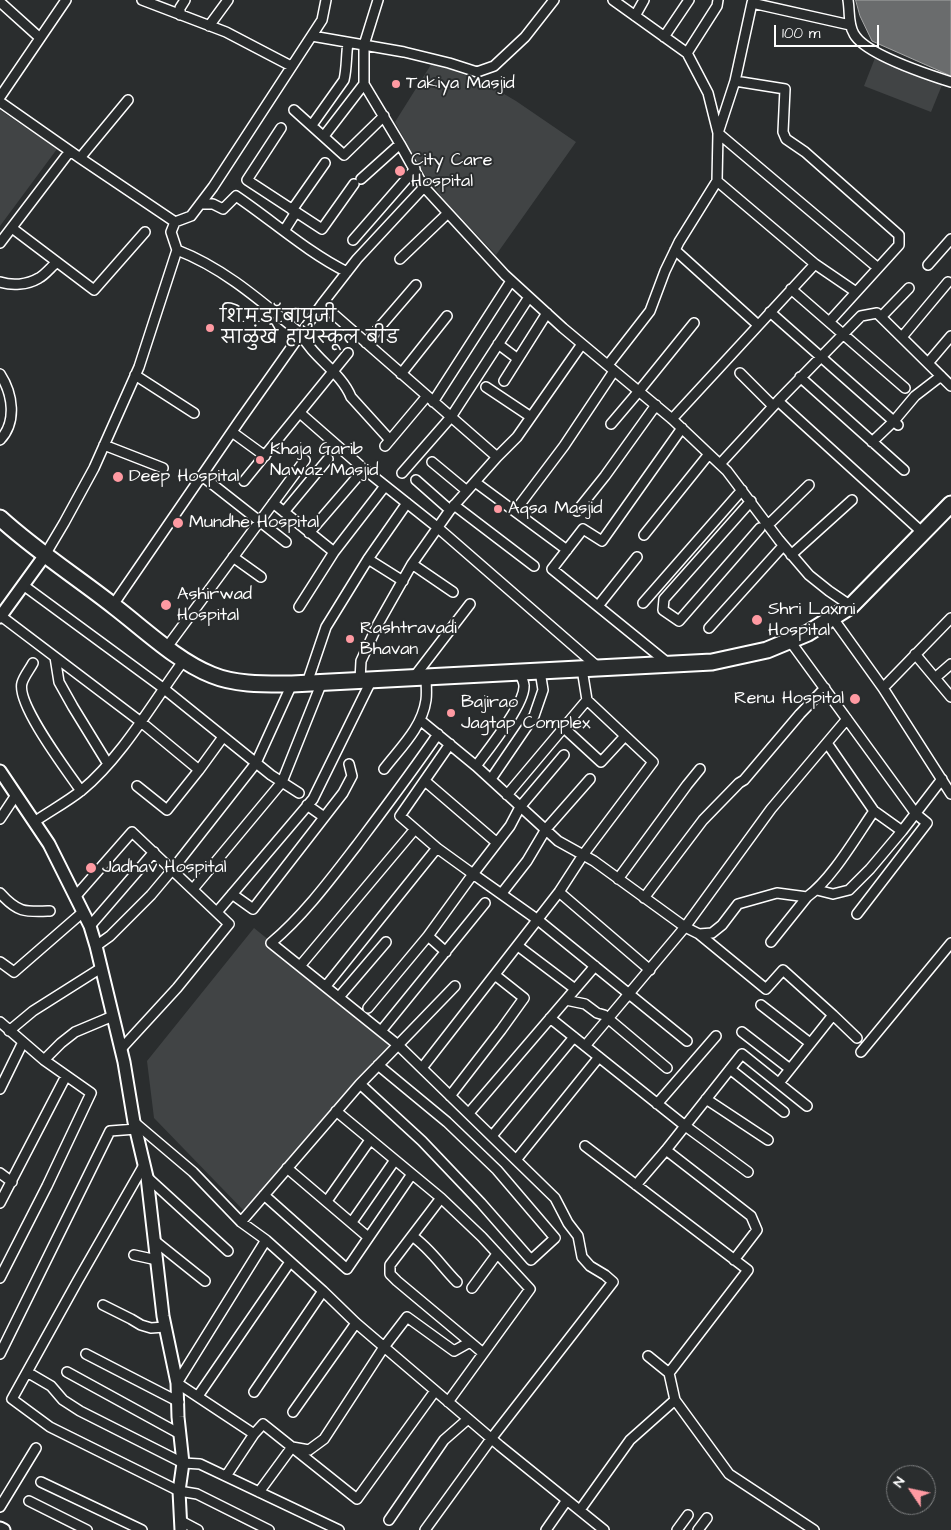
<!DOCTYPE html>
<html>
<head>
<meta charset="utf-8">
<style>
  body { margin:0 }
  #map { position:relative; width:951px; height:1530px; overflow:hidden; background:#2a2d2e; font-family:"Architects Daughter",sans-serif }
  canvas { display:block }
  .north { position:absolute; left:886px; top:1465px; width:50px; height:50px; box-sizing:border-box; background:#2a2d2e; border:1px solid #7f8182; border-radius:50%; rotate:304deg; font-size:14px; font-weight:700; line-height:20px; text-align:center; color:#fff }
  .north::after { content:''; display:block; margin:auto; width:18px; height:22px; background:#ff9aa2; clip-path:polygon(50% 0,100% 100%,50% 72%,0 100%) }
  .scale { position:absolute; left:774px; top:25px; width:105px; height:22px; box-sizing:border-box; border:2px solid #fff; border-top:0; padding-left:6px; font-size:15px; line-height:18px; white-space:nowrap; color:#fff; -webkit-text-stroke:4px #2a2d2e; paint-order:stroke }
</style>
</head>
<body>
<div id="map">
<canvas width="951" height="1530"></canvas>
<div class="north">N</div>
<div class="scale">100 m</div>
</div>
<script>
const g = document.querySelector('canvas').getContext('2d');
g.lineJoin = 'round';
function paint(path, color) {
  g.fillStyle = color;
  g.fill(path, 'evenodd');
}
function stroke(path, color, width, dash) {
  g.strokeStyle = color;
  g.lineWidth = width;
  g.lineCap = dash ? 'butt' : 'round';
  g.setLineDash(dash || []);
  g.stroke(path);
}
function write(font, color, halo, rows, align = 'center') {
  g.font = font + ' "Architects Daughter","Playpen Sans Deva",sans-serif';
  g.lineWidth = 4;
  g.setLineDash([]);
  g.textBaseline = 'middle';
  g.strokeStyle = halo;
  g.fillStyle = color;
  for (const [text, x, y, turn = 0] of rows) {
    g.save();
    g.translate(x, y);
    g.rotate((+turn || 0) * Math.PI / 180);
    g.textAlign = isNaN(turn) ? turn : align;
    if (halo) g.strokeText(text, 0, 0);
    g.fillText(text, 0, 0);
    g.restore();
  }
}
paint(new Path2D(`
  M875 58 942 85 931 112 864 86Z
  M432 63 482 81 516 101 576 142 496 255 444 200 422 171 395 122Z
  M0 110 57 149 0 226Z
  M254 928 398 1045 247 1214 154 1118 147 1061Z`), '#414445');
const water = new Path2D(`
  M856 0H951V76L872 41 860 16Z`);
paint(water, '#6a6c6d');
stroke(water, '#a6a7a7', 1);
const street = new Path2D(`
  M142 0 226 32 291 66
  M378 0 364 45V84L400 144 424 187 505 275 529 297 563 328 672 419 727 471 779 540 809 575 829 591 851 606
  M753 0 752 3 850 25
  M848 0C850 12 848 24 854 34 865 54 929 75 951 82
  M0 2 40 38
  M752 3 735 81 718 133 878 268
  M180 15V8L185 0
  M635 16 644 0
  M209 26 228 0
  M312 36 404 52 449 63 477 72 494 66 525 37 554 0
  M664 37 689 0
  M687 53 717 6 718 0
  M735 81 785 89 783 132 786 139 805 152 899 235V245L829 322
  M0 97 66 0
  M0 102 80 158 175 222
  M294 110 344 155 384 116
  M312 125 344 80C347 68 346 55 348 43
  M281 128 247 180 322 229 354 184
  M324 136 364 84
  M80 158 128 100
  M361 179 400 144
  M717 181 815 264
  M200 204H213L223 209 236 196C273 221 307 252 347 272
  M292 210 325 163
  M12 228 94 290 145 232
  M284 231 296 212
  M353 240 415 169
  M0 243 70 151
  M177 250C224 268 262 302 301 334 313 358 341 372 351 397L390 440
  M675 250 758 325
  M400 259 447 214
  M928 265 951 239
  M0 282C12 286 27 285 39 278 45 275 51 267 57 262
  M791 289 905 388
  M322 304 497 457
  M770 312 898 425
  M881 317 909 288
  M902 337 948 282
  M366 343 416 285
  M498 344 518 359
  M928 363 951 336
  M608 365 650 311 665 271 679 242 717 181 718 133 708 93 687 53 613 0
  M740 373 773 406
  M0 374C13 394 17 422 0 440
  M401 374 447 316
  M135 375 194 413
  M800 377 904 470
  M504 381 547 313
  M486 387 531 417
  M778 401 923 533
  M433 402 511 281
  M300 413 364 469 437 527 599 668
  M672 419 815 264 856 292
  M611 424 639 391 694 323
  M232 432 265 456
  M872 442 894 421 915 396 941 376
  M104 445 163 468
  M385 446 427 396
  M432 462 467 491
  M720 464 778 401 861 316 877 313 951 386
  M402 473 451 417 529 297
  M202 476 286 542
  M416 480 450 510
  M244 481 348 353
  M475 482 567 550
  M751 501 664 599 663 610 679 621 760 528
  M273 503 334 552
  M454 505 534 566
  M515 511 564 446 614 371
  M577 511 605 476 656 405
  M284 512 328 459
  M768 525 809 485
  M309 533 364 469
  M644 535 709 454
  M45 555 64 523 94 468 139 367 177 250 171 232 175 222 191 216 213 187 322 20 326 0
  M791 555 852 500
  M233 557 261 577
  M368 559 403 581
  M412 564 453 592
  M23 585 163 688 271 775 299 793
  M643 603 742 490
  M113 605 240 420 322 304 357 259 424 187
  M598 606 637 557
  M299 607 334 552 385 486
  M1 616 141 722 199 770 167 810 137 786
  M832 617 883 688 951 794
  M709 628 783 546
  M790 641 916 814 927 823 857 914
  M167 647 305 460
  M915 654 951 697
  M55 657 59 682 73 707 108 764
  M33 663C30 669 24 676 22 683 16 704 68 772 81 791
  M669 664 552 569 583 529 602 541 682 428
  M582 669 587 700
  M414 677 470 604
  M935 678 951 664
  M360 680 361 661 378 624 412 564 450 510 497 457 517 437 582 344
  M307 683 326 627 368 559 407 503
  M883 688 951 618
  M420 720 476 766 558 841 594 861 685 927 699 934 712 933 722 925 738 904 777 893 807 897C832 879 856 837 874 811
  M564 728 601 762 625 736
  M827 743 874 811 902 831
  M564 755 520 807 510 826 473 874 538 920 687 1041
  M476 766C488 750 525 704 524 686 524 681 521 677 519 672
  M384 769C400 748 422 728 426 700 427 693 426 684 426 677
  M199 770 223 737
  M491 779 534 716 543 690 540 671
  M425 781 496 842
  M307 805 324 817
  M0 819 16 795
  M34 822C50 811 67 802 82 790 122 757 153 702 184 660
  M618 879 687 785 700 769
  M193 889 282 782 322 682
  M817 890 833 894 849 890 870 869 902 831 942 779
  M559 892 650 970
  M0 893C18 913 25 912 50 911
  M502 893 527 861 546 829 590 779
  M232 894 253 909 343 793 352 776 349 764
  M75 897 132 832 229 924 177 988 121 1049
  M644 898 703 820 739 783 744 780 800 714 825 688
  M217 912 313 799 372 679
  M90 926 154 852
  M699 934 766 989 783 970 833 1015
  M771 942 807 897
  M96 946 110 936 151 895 172 870 256 763 292 684
  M518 946 575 989
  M446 952 428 936 473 874 437 848 400 816 450 744
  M0 962 14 972 83 912
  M300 966 415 829
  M326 986 437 848
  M339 997 386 942
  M566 1000 585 1004 597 1013 604 1015 667 1068
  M761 1005 810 1043
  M368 1008 428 936
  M550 1018 684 1125 748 1172
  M0 1022 44 1060 91 1093 47 1186 0 1278
  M9 1031 33 1011 101 968
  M381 1031 485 903
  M742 1032 790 1069
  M585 1046 685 927 771 809 847 719
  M861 1052 951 943
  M44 1060 61 1043 75 1032 113 1016
  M422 1068 559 892 583 855 653 762 587 700 507 795
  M730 1069 784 1112
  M779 1083 833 1015 857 1038
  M360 1084 422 1141 481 1203 531 1260 555 1238 497 1170 447 1122 378 1065
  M0 1089 23 1042
  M450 1096 501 1030 524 998 495 975
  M706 1099 768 1140
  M657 1104 716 1036
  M336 1111 441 1198 482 1237 530 1289 448 1402
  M469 1113 595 966
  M134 1122 193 1172 241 1222 266 1240 323 1291 356 1323 500 1446 604 1530
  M492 1136 574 1037
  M585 1146 748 1270 669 1373
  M666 1150 751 1216 757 1230 734 1260
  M516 1160 599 1057
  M144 1165 77 1282 12 1399 50 1427 179 1491 197 1494 269 1530
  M287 1168 368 1237
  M0 1173 12 1182
  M147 1177 228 1251
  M636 1185 666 1150 742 1054 807 1106
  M264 1195 347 1269 412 1174
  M441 1198 390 1265V1274L397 1281 470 1342
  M327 1201 370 1140
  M0 1203 66 1076
  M241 1222 360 1084 398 1045 271 943C304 915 330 880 357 845 384 809 412 772 438 734
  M352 1222 395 1160
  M412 1236C430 1248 442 1267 457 1282
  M266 1240 177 1383 254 1434 263 1424 357 1499 435 1391
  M155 1241 205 1281
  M134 1255 157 1260
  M472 1288 497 1254
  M103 1305 131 1319 141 1325 151 1328 165 1327
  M0 1354 110 1131 136 1129
  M86 1354 179 1402
  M648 1356 669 1373 675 1400 729 1474 814 1530
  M27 1372 51 1386 63 1400 80 1411 183 1463 200 1464 339 1530
  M67 1372 180 1434
  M254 1392 323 1291
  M198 1396 290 1262
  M293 1412 356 1323
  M226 1476 254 1434
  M41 1482 142 1530
  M259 1492 292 1447 309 1450 324 1439 384 1347 407 1317 454 1351 470 1342 483 1353
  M29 1501 87 1530
  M0 1507 36 1448
  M580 1510 630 1440 675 1400
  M389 1520 444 1440 468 1419
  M181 1521 198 1530
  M425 1530 491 1439 613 1282 605 1275 590 1266 582 1257 578 1236 568 1223 555 1198 398 1045 455 986
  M546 1530 567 1500
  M677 1530 688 1515
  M698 1530 707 1518`);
const secondary = new Path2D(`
  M0 617 45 555
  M0 771 49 844 90 926 96 946 124 1062 134 1122 147 1177 163 1316 177 1383 178 1417 183 1463 179 1491 181 1530
  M0 1528 4 1530`);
const highway = new Path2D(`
  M0 518C36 551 77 577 115 607 145 630 177 661 212 675 236 685 266 684 292 684L712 662 767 650 808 633 851 606 951 504`);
stroke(street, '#fff', 12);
stroke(secondary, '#fff', 15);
stroke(highway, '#fff', 19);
stroke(street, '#2a2d2e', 9);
stroke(secondary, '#2a2d2e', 11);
stroke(highway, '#2a2d2e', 15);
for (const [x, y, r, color] of [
  [396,84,5,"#ff9aa2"],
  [400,171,6,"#ff9aa2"],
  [210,328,5,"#ff9aa2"],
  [260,460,5,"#ff9aa2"],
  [118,477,6,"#ff9aa2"],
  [498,509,5,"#ff9aa2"],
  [178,523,6,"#ff9aa2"],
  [166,605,6,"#ff9aa2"],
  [757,620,6,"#ff9aa2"],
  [350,639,5,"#ff9aa2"],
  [855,699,6,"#ff9aa2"],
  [451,713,5,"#ff9aa2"],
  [91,868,6,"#ff9aa2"]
]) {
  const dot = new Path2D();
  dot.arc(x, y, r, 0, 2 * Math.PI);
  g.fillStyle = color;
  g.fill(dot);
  stroke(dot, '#2a2d2e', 2);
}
write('18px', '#fff', '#2a2d2e', [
  ["Takiya Masjid",406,84],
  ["City Care",411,161],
  ["Hospital",411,182],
  ["शि.म.डॉ.बापुजी",220,318],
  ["साळुंखे हायस्कूल बीड",220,339],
  ["Khaja Garib",270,450],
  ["Nawaz Masjid",270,471],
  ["Deep Hospital",129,477],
  ["Aqsa Masjid",508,509],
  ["Mundhe Hospital",189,523],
  ["Ashirwad",177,595],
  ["Hospital",177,616],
  ["Shri Laxmi",768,610],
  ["Hospital",768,631],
  ["Rashtravadi",360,629],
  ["Bhavan",360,650],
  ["Renu Hospital",844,699,"right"],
  ["Bajirao",461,703],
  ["Jagtap Complex",461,724],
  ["Jadhav Hospital",102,868]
], 'left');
</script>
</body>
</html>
